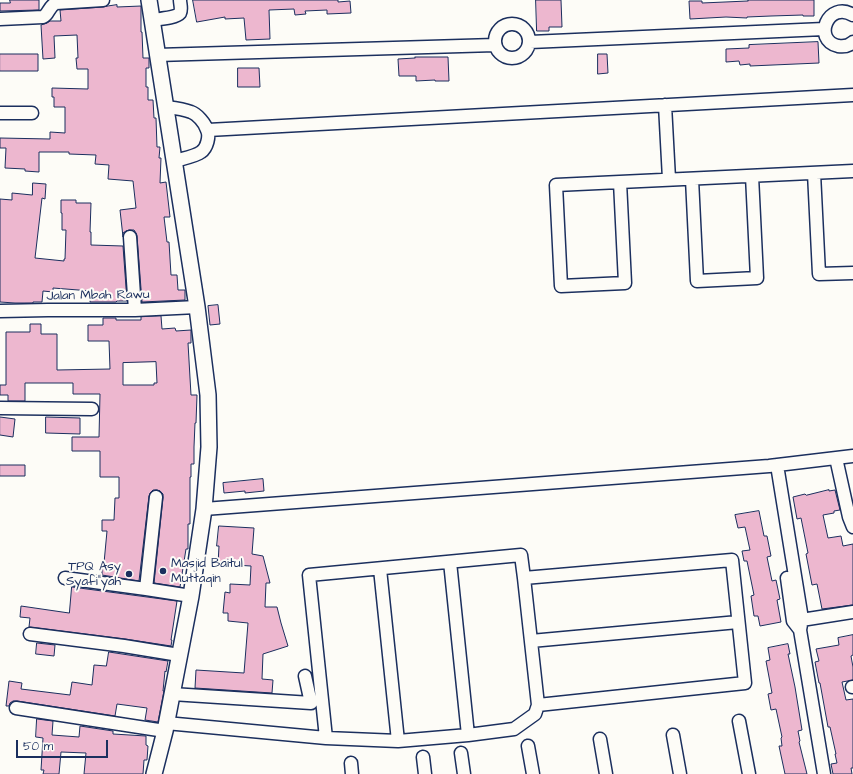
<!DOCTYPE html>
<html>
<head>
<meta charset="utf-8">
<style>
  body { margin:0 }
  #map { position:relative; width:853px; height:774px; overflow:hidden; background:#fdfcf7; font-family:"Architects Daughter",sans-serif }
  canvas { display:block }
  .scale { position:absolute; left:16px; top:740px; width:92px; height:18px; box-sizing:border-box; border:2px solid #1b2f5e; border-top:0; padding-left:5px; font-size:12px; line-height:14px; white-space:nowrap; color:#1b2f5e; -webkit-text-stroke:3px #fdfcf7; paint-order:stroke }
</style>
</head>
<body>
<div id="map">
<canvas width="853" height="774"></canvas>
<div class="scale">50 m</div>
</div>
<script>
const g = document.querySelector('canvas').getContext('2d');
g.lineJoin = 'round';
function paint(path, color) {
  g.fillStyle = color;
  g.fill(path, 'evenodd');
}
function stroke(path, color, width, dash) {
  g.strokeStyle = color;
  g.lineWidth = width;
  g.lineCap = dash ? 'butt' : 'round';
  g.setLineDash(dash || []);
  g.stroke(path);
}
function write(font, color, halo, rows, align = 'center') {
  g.font = font + ' "Architects Daughter",sans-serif';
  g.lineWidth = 4;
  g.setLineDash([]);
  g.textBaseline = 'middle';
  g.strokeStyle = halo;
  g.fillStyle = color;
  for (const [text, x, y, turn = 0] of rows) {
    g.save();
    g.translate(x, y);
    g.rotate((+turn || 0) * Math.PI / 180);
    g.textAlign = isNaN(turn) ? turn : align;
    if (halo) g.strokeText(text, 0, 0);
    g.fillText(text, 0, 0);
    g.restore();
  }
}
const building = new Path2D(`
  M10 0H39V10L0 11V3H10Z
  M193 0H338V2L350 1 351 13 327 14V10L305 11 306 14 295 15 294 9 269 10 270 39 246 40 244 18 225 19V17L197 22Z
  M536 0H561L562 27H549V31H537Z
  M748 0H814V16H803V15L771 16 747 17V18L726 17 690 19 689 1H702V3L748 1Z
  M117 5V7L141 6V32H142L143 58H149V68H146V87H148V100H153L154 118H156L157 147H160L159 158H161L160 183 166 182 170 217H164L167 242H169L171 275H177L178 290H185V300L142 302 137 236 136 233 134 230H129L126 231 123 233V237L120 210 136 208 133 181 108 179 109 165 95 164 96 155 69 154V152H39V172L25 171V169L5 168 6 148H0V138L50 139V132L65 133V107H54V97H52V88L88 89V69H77L76 58H78L77 35 54 36 55 58 43 59 41 25 47 23 50 21H61L60 10 103 7 108 6Z
  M818 42 819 63 750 66V64L740 65 739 61 726 62V49L749 48V45Z
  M0 54H38V71H0Z
  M598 54H607L608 73 598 74Z
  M415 57H448L449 81H435V80L416 81V76H399L398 59 415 58Z
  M238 68H259L260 87H238Z
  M33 183 46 184 45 199 42 198 35 258 64 261V259H65L66 230H62V213H61V200H76V203H91L90 232H91V245L123 246 127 301H117L116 302H90L91 291 53 288V292L43 291 42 302H33V303H15L0 302V199L12 200V193L32 195Z
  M218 305 220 324 210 325 208 306Z
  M161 316 162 329 175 328 176 331 191 330V343H188L191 395H197L196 423H195L194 447V464H191V477H190V524H188V549H186L180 587 154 583 163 498V494L160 491 157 490H153L150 493 149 496 139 581 102 575V563H104L107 531H102V520H114L115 498H119V477H100V451H72V437H99L100 394H73V383H25V401H8V395H0V385H6V332H30V324H41V334H57V370L110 369 109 341H88V325H103V318H116V320H141V317ZM156 362 157 383H154V385H123V363Z
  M0 417 15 419 13 437 0 435Z
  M46 417 80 418V434L46 433Z
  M0 465H25V476H0Z
  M263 479 264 491 245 493V491L224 493 223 483Z
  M829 490V491L835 490 840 510 834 511V513L823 515 828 538 841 536 843 546 853 544V605L822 609 817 584 812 585 806 554 808 553 801 518 797 519 793 497 805 494 806 495Z
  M759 511 764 536H767L771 556 767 557 772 581 776 580 780 599 777 600 781 622 760 626 758 616H754L751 596 754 595 747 561H744L742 551 750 550 745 527 738 528 735 515Z
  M219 526 254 528 252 554 263 556 270 583H266L265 607H277L281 623 288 646 263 654 262 679 273 680 272 693 195 688 196 670 244 673 248 623 228 621V613H223L225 592 230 593V584L250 585 251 566 218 564 219 546H217Z
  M72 587 177 601 171 640H172L171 646 125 639 29 627 30 618 20 617 21 606 69 613Z
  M853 635V655L851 656 853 667V680L842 682 846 700 853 699V768H851L852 774H833L831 764 837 763 835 754H836L830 727H828L820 683H819L815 662 819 661 816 649 839 645 838 638Z
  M37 643 55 645 54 656 36 654Z
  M788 644 790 654H788L795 687 802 730 798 731 800 741 799 742 807 774H785L779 746H782L781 738 782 737 776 709 771 710 768 694 772 693 766 661 770 660 768 648Z
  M109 652 168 661 166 672 165 671 163 691H164L158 722 145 720 147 708 117 704 115 716 17 701H13L10 703 9 706H6L9 681 22 683 21 689 70 695 72 682 92 685 94 665 106 666Z
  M37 719 53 721 52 735 79 737 80 726 113 731V734L146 736V745L148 746 147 760H144L143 774H84L86 753 61 752 59 774H43L44 770H41L43 738 36 737Z`);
paint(building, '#edb7cf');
stroke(building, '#1b2f5e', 1);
const minor = new Path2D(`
  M853 15C828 0 812 40 838 46 844 47 849 46 853 42
  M0 19 43 17C49 14 48 7 56 3L103 0
  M152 20C158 19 176 18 180 13 182 9 180 4 180 0
  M495 41a17 17 0 1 1 34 0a17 17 0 1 1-34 0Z
  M530 42 824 29
  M157 55 495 45
  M665 105 669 179
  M166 107C174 108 183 109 191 112 197 114 205 123 207 130 210 136 207 148 201 152 196 156 181 159 175 161
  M0 113H32
  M208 130 853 95
  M814 173 819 274 853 273
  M692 179 697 281 757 278 752 176
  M620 182 625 283 561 286 556 185 853 171
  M130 237 135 310
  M0 311 48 310H135L197 307
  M0 408 92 409
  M836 458 849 517 853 527
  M777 465 802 619 800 630 824 774
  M204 509 769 466 853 456
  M450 562 468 735
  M380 569 398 741
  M65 578 146 589 191 596
  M524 578 538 705
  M787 578 793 621 800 630
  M146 589 156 497
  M795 621 853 612
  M30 634 124 646 179 655
  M531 641 738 622
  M852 687H853
  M172 694 311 703 305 676
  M16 708 165 731
  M739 721 749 774
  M166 723 326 738 398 741 468 735 514 729 535 714 538 705 745 683 732 560 524 578 521 555 309 575 326 738
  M673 735 680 774
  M600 739 606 774
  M528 746 533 774
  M461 753 464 774
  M423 757 425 774
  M351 763 352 774`);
const tertiary = new Path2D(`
  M149 0 197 307 208 395 209 447 204 509 191 596 165 731 154 774`);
stroke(minor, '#1b2f5e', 15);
stroke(tertiary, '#1b2f5e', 18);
stroke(minor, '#fdfcf7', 12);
stroke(tertiary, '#fdfcf7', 15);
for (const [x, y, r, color] of [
  [163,571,4,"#1b2f5e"],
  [129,574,4,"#1b2f5e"]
]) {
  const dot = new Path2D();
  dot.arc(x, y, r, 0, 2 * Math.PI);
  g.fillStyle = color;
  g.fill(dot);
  stroke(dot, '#fdfcf7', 1.5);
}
write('13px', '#1b2f5e', '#fdfcf7', [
  ["Jalan Mbah Rawu",98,296,-1]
]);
write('13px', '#1b2f5e', '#fdfcf7', [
  ["Masjid Baitul",171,564],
  ["Muttaqin",171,579],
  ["TPQ Asy",121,567,"right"],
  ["Syafi\"yah",121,582,"right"]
], 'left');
</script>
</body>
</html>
